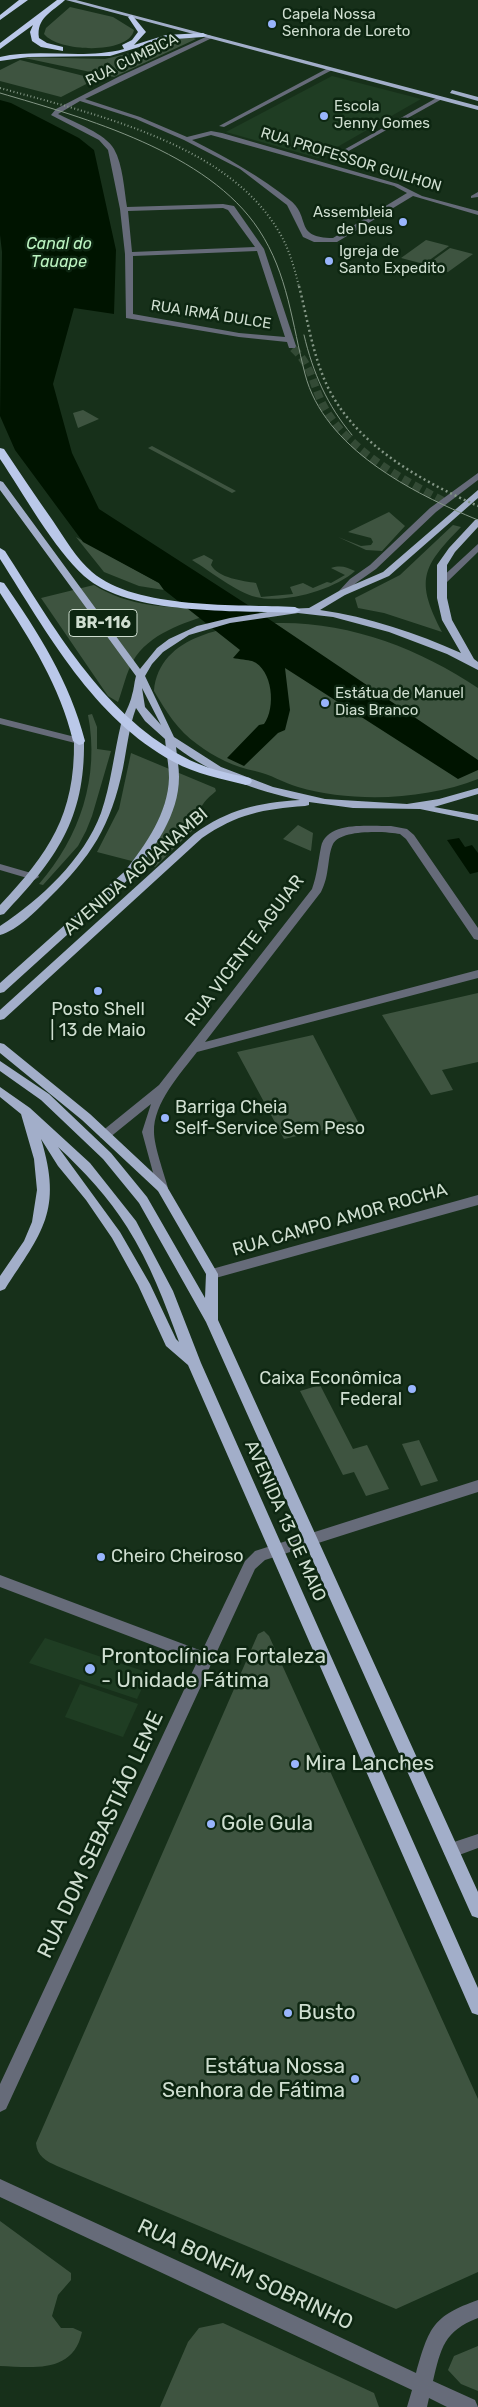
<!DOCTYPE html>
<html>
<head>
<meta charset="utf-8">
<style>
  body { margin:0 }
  canvas { display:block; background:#17301a }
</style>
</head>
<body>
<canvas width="478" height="2407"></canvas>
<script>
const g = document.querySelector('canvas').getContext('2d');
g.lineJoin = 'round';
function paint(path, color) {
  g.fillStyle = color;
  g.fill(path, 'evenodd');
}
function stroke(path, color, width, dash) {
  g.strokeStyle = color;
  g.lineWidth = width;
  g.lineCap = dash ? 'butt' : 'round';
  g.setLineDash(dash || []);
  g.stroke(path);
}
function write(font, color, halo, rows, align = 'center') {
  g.font = font + ' Rubik,sans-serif';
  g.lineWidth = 5;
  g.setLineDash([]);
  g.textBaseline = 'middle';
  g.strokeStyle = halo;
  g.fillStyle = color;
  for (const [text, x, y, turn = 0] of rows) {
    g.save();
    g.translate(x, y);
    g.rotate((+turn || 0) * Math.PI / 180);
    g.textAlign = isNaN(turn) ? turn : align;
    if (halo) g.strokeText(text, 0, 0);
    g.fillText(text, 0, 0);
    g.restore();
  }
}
paint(new Path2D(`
  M332 76 421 99 318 158 226 132Z
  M45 1638 149 1673 137 1699 29 1663Z
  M80 1684 138 1704 123 1737 65 1717Z`), '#1f3d23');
paint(new Path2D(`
  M70 7 113 17 134 30C129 55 58 52 44 34L46 28Z
  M191 37 196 39 114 77 20 57 105 59 139 51 170 39Z
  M20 60 96 79 61 97 0 81V70Z
  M426 240 449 246 424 264 401 258Z
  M450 248 473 254 448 272 425 266Z
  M83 410 99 419 78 428 73 413Z
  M152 446 236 491 232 493 148 448Z
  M389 512 405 526 382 551 366 550 338 537 361 546 371 545 373 542 371 538 348 532Z
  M453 525 461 527C422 567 415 580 442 632L384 613 358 608 355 598 400 575Z
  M76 537 159 583 164 590 139 586 104 572Z
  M204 555 213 560 211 565C218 578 243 581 256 583L261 597 293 594 290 587 303 583 313 588 327 582 331 583 345 575 331 568C341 565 346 567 355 571 334 590 284 604 256 597 236 592 210 571 192 560Z
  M94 585C129 607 168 608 209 608L212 614C185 622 148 634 133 661 126 673 123 689 118 702L108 696 41 598Z
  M275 623C347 621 419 648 478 688V779C425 800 353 803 298 787 284 783 270 774 255 771 235 767 214 757 197 744 178 731 166 711 154 691 159 634 230 625 275 623Z
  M92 714 97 727V749L111 751 92 816 86 831 78 846 43 885 39 884C80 837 100 777 88 715Z
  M131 753 215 788 216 791C207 799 200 804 199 816L203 820 155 867 97 852 119 809Z
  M298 825 313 833 311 851 283 839Z
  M478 993V1062L442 1070 453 1090 431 1095 382 1015Z
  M313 1035 358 1122 284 1139 237 1052Z
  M320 1385 353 1449 367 1445 389 1489 366 1496 354 1472 343 1475 300 1391Z
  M419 1440 438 1481 421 1486 402 1444Z
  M264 1631 269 1636 478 2099V2272L396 2309 57 2166C46 2161 37 2156 36 2143L258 1634Z
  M0 2221 71 2273V2280L58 2295 52 2316 61 2328H73L82 2332C73 2374 33 2367 0 2366Z
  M223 2323 374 2393 379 2407H160L188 2342 199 2328Z
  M478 2346V2391L461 2384 448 2370 454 2356Z`), '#3e5440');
paint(new Path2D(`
  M0 100 11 103 79 138 94 150 116 250 114 314 74 308 53 384 72 453 99 509 251 607 478 760V770L458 779 285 668 290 710 285 730 278 733 244 766 227 758 259 725 264 724C276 708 273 669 252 661 248 660 239 659 233 658L240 650 164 590 159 583 83 542 15 450 0 416 2 252 0 235Z
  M459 838 465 847 472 845 478 853V872L470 874 447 840Z`), '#001400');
stroke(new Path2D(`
  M293 348C315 369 312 388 327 412 354 454 402 479 445 502`), '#334a35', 8, [8, 4.5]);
paint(new Path2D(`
  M210 35 212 38 85 99 140 117 187 137 211 131 222 133 398 184 422 196 478 211V215L413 196 337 242H314L303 237 287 205 240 169 184 140 136 119 80 101 58 114C74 122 106 134 114 149 123 165 124 189 127 207L223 204 234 206 264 249 296 346 295 348H289L287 342 239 337 126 318 125 254 120 209 108 150 99 140 51 115 56 109 120 76ZM211 135 394 186 407 193 333 238C294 238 311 218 291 201 260 176 227 158 192 140ZM223 208 228 210 255 247 132 252 128 211ZM257 251 285 337 239 333 133 314V256Z
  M330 67 332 70 224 127 219 126Z
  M440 96 442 99 336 158 331 157Z
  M478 192V197L471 198V196Z
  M478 473V480L436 512 376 569 356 583 345 595H339V591L350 579 370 565 430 508Z
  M478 544V552L445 584H439V580Z
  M0 718 83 739 84 741 79 744 0 724Z
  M391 826 407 829 414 835 478 928V940L474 939 406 839 400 834C386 831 340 829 333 844 327 857 330 875 321 892L205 1042 478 970V978L197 1052C181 1073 153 1103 154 1132 154 1146 164 1173 168 1188L162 1193 158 1191 142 1132 151 1104 109 1138H101L99 1135 101 1132 159 1085 312 889C317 875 318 862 321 847 327 820 370 827 391 826Z
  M0 864 38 875 39 877 34 880 0 870Z
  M478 1195V1205L212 1279 207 1277 206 1274 207 1271 212 1269Z
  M478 1480V1492L265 1560 255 1569 6 2109 0 2112V2084L197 1662 0 1587V1575L202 1651 245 1561 255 1551Z
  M478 1834V1848L451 1858 445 1855 443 1850 445 1845Z
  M0 2179 200 2271 416 2373C429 2327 433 2316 478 2300V2318C444 2331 441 2348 433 2381L475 2400 478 2407H447L429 2398 427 2407H407L412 2390 0 2197Z`), '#666b79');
paint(new Path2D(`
  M66 0H76L478 106V110Z
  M452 90 478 97V101L450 93Z
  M0 481 3 482 140 669 157 648 169 639 197 626 230 618 286 609 309 608 339 591 383 572 478 490V498L389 576 345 595 320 610C369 617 416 633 461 653L442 620 437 598V565L449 548 475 520 478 519V527L455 552 447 565V598L452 620 474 659 478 662V670L447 654 389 632 333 617 298 613 230 623 189 635 163 652 152 664 145 676 174 737 221 767 273 787 325 799 407 804 439 799 478 788V794L434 807 478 815V821L420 809 353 808 309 802V805L305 806C263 809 237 814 202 838L4 1019 0 1020V1010L194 834C229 809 257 803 300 800 255 791 212 774 176 747 177 757 179 767 179 777 179 815 154 849 132 876L4 992 0 993V983L124 872C146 845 168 813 169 778 169 765 166 751 165 739L145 721 136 708C129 727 127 748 123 768 111 826 91 857 49 898 36 911 18 930 0 935V926C40 900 84 859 101 813 111 784 114 753 121 724 124 714 130 705 132 695 134 689 134 683 136 676L0 490ZM142 688 161 725 145 707Z
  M79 738 84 741C85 820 56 859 4 914L0 915V905C49 853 75 815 74 741Z
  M0 1043 4 1044 90 1114 166 1185 218 1274V1320L478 1892V1918L472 1916 206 1322 139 1203 103 1159 41 1100 0 1071V1061L49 1094 111 1153 147 1197 205 1298 206 1274 158 1191 82 1120 0 1053Z
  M0 1087 30 1108 90 1163 136 1221 173 1291 201 1363 478 1988V2015L472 2013 188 1365 166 1346 138 1285 112 1238 86 1200 58 1166 41 1139C63 1211 42 1232 5 1289L0 1291V1276L24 1241 32 1222 37 1190 34 1159 21 1114 0 1097ZM58 1147C83 1170 109 1198 127 1227 150 1263 165 1303 179 1342L176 1339 150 1284 120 1232Z`), '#a2aec9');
paint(new Path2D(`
  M19 0H28L0 20V15Z
  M57 0H65C52 12 36 18 39 38L47 43 63 47V51L41 47 32 41 30 32 33 25 0 49V43Z
  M132 15 146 32 134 45 166 35 203 33 207 35 203 37 162 40 110 56 28 57 0 61V57C41 48 83 60 124 49L122 45 132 40 138 32 128 17Z
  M0 448 4 449C20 473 36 497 53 521 65 539 76 558 92 572 136 610 239 604 295 607L301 610 295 613C237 610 129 616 84 576 54 549 23 493 0 459Z
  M0 548 5 551C54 627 100 711 182 756 203 768 227 773 250 778L252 781 250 784 246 785C222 779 196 774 174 762 93 718 48 634 0 559Z
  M0 582 4 583C38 632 70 682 85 741L83 744 79 745 73 741C60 686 31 641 0 593Z`), '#bac8e9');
stroke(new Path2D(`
  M0 93C85 118 208 152 259 230 288 274 292 324 305 374 324 448 412 493 478 520
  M304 335C313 373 327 405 352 435`), '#839685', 1);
stroke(new Path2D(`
  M0 88C90 113 223 142 276 227 288 245 294 266 299 287`), '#839685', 2, [1, 2.5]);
stroke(new Path2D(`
  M299 286C307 317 312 351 325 381 352 443 419 480 478 506`), '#839685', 2.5, [2, 3]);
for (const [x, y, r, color] of [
  [272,24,5,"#99b5fd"],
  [324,116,5,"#99b5fd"],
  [403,222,5,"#99b5fd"],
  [329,261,5,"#99b5fd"],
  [325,703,5,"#99b5fd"],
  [98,991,5,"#99b5fd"],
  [165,1118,5,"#99b5fd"],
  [412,1389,5,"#99b5fd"],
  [101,1557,5,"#99b5fd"],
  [90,1669,6,"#99b5fd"],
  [295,1764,5,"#99b5fd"],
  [211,1824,5,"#99b5fd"],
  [288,2013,5,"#99b5fd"],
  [355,2079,5,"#99b5fd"]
]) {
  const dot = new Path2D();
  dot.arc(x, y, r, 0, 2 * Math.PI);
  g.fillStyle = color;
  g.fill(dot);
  stroke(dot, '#0d2611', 2);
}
write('15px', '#cfded0', '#0d2611', [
  ["Capela Nossa",282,15],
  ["Senhora de Loreto",282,32],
  ["Escola",334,107],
  ["Jenny Gomes",334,124],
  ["Assembleia",393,213,"right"],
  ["de Deus",393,230,"right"],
  ["Igreja de",339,252],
  ["Santo Expedito",339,269],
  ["Estátua de Manuel",335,694],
  ["Dias Branco",335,711]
], 'left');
write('15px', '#cfded0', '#0d2611', [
  ["RUA CUMBICA",132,60,-26],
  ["RUA PROFESSOR GUILHON",351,160,17],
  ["RUA IRMÃ DULCE",211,315,9]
]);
write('italic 16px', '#bcf4c1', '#0d2611', [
  ["Canal do",59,244],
  ["Tauape",59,262]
]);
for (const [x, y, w] of [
  [103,623,68]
]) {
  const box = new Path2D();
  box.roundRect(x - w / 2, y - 13.5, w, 27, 4);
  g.fillStyle = '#0d2611';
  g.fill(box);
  stroke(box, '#cfded0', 1);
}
write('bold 16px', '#cfded0', null, [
  ["BR-116",103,623]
]);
write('18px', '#cfded0', '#0d2611', [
  ["AVENIDA AGUANAMBI",136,872,-41],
  ["RUA VICENTE AGUIAR",245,951,-53],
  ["RUA CAMPO AMOR ROCHA",340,1220,-16],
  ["AVENIDA 13 DE MAIO",285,1521,66]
]);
write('18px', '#cfded0', '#0d2611', [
  ["Posto Shell",98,1010,"center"],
  ["| 13 de Maio",98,1031,"center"],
  ["Barriga Cheia",175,1108],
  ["Self-Service Sem Peso",175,1129],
  ["Caixa Econômica",402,1379,"right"],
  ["Federal",402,1400,"right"],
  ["Cheiro Cheiroso",111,1557]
], 'left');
write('21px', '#cfded0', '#0d2611', [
  ["Prontoclínica Fortaleza",101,1657],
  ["- Unidade Fátima",101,1681],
  ["Mira Lanches",305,1764],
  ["Gole Gula",221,1824],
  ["Busto",298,2013],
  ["Estátua Nossa",345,2067,"right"],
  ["Senhora de Fátima",345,2091,"right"]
], 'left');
write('21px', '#cfded0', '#0d2611', [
  ["RUA DOM SEBASTIÃO LEME",101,1835,-65],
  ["RUA BONFIM SOBRINHO",245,2275,25]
]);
</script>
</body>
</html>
